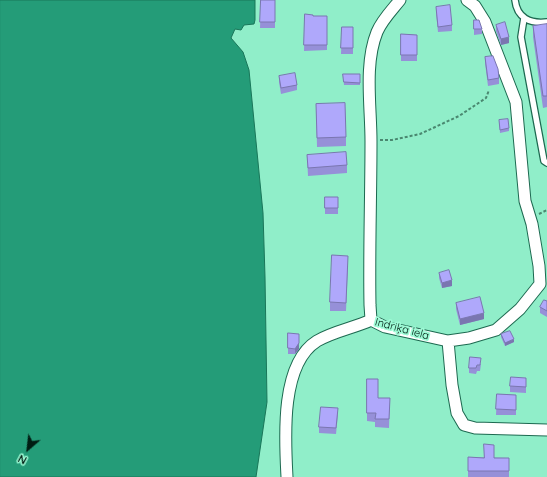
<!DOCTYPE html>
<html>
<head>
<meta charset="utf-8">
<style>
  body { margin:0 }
  #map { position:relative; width:547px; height:477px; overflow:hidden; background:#90eec9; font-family:Quicksand,sans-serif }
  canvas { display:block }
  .north { position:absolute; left:8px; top:429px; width:40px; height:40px; -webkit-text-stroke:3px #9dfbd6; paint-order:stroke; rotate:208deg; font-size:11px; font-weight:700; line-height:16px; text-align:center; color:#001c12 }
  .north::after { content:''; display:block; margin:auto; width:14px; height:18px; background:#001c12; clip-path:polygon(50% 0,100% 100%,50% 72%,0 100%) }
</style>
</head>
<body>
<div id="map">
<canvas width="547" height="477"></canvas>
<div class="north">N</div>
</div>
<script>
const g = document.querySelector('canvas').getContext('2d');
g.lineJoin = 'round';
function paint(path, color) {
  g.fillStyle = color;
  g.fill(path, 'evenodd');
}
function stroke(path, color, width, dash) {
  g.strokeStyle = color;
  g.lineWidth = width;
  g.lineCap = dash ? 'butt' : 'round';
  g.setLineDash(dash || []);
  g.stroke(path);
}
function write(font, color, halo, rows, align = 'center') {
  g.font = font + ' Quicksand,sans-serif';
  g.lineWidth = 3.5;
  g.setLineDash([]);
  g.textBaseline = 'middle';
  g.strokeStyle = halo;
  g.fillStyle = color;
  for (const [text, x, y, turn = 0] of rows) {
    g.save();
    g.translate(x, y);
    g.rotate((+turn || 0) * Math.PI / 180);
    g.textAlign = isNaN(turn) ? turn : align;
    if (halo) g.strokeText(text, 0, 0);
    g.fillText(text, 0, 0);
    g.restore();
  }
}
const water = new Path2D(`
  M0 0H255V20L254 24 244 25 241 30 235 29 231 38 243 52 249 70 263 213 265 277 267 402 256 477H0Z`);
paint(water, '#249c78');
stroke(water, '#197659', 1);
const service = new Path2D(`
  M515 0C517 18 530 24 547 22
  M524 18 521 37 544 161 547 163`);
const minor = new Path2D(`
  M467 0 475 6 485 22 516 102 525 201 532 224 539 266 540 284
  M371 320 370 305C369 250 371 196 371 141 371 106 364 64 377 32 382 20 392 10 400 0
  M371 320 385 327 448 341 469 338 496 330 520 309 540 284
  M448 341 452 385 457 413 464 425 475 428 547 430
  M287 477C285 439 280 364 317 341 334 331 354 328 371 320`);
stroke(service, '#1d6950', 8);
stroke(minor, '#1d6950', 13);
stroke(new Path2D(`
  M380 140H392L420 134 459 116 486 98 489 90
  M539 214 547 210`), '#4a8870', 2, [3, 2]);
stroke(service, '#fff', 5.5);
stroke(minor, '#fff', 11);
paint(new Path2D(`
  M261 0H275V28H260Z
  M436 7 452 25V31L438 32 436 13Z
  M305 14 313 16H327V50L304 51Z
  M474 20 482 29V34L474 35Z
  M547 24V107L543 108 533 37V26Z
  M496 25 509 43 501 45 496 31Z
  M342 27H353V54H341Z
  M401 34 417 35V61H401Z
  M485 57 499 78V84L488 86 485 63Z
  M343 74H360V85H344Z
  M279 76 297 85V90L281 94 279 82Z
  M316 104 346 137V146L317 147Z
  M499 120 509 128V131L500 133Z
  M307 155 347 165V173L308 176Z
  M325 197H338V214H325Z
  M348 265 346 311H330V302Z
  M439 273 452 286 442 288 439 278Z
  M547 301V317L540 313V307Z
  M456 303 484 319 460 325 456 309Z
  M288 333 299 349 295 354H288Z
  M501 334 514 342 505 346 501 337Z
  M481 364 480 371H477L476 374 469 373V368Z
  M367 379 378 398H390L389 428 375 427V422L367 421Z
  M526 384V393L510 392V386Z
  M497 394 516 395V415H496Z
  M338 414 336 434 319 433V427Z
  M468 457 509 458V477H468Z`), '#9690d8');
paint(new Path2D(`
  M509 37V43L501 45V39Z
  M452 280V286L442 288V283Z
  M484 313V319L460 325V319Z
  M299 334V349L295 354V349Z
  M514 339V342L505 346V343Z`), '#7a76b0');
const building = new Path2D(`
  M261 0H275V22H260Z
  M450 5 452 25 438 27 436 7Z
  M305 14 313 15V16H327V45H304Z
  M474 20H479L482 29H474Z
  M505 22 509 37 501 39 496 25Z
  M547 24V96H543L533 26Z
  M342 27H353V48H341Z
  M401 34 417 35V55H401Z
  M493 56 498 69 499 78 488 80 485 57Z
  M295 73 297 85 281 88 279 76Z
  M343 74H360V83L344 82Z
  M345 103 346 137 317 138 316 104Z
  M508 119 509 128 500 130 499 120Z
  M346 152 347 165 308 168 307 155Z
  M325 197H338V208H325Z
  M332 255 348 256 346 303 330 302Z
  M449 270 452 280 442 283 439 273Z
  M480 297 484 313 460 319 456 303Z
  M544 300 547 301V311L540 307Z
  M510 331 514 339 505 343 501 334Z
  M288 333 299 334V343L295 349 288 348Z
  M470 357 481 358 480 365H477L476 368H469Z
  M511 377 526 378V387L510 386Z
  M367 379H378V398H390L389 419H375L376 413H367Z
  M497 394 516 395V410L496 409Z
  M321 407 338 408 336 428 319 427Z
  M484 444 494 445V458H509V471H468V457L484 458Z`);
paint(building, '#afa8fb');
stroke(building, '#7a76b0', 1);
write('11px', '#001c12', '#9dfbd6', [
  ["Indriķa iela",402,329,15]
]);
</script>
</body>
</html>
